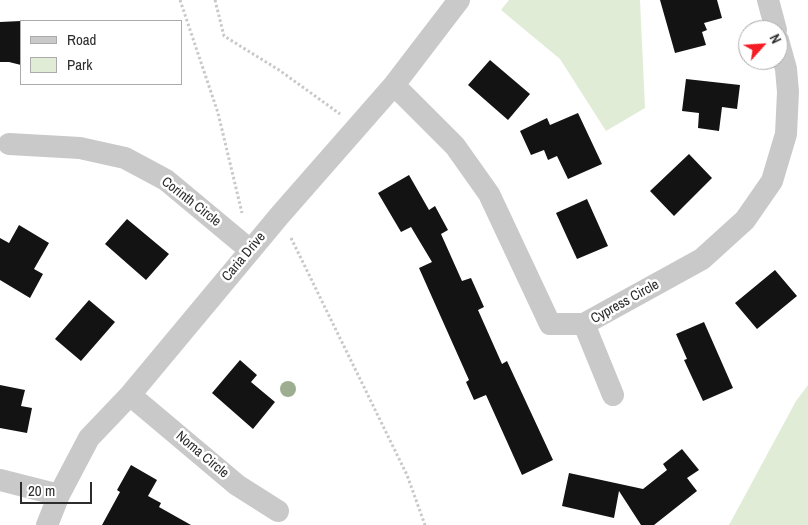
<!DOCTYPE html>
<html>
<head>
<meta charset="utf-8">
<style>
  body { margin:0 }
  #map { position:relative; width:808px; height:525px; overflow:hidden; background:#fff; font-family:"Archivo Narrow",sans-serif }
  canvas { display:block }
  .legend { position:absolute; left:20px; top:20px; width:162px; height:65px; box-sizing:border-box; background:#fff; border:1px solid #ababab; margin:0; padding:6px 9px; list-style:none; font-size:15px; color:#2c2c2c }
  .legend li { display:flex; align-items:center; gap:10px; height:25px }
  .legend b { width:25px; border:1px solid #ababab }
  .north { position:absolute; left:738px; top:20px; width:50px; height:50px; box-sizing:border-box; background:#fff; border:1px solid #ababab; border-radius:50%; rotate:64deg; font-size:14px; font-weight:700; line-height:20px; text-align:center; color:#2c2c2c }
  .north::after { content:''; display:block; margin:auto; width:18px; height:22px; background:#f51c24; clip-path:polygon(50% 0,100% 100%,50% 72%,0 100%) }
  .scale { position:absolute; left:20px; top:482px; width:72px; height:22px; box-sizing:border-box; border:2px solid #2c2c2c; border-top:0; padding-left:6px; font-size:15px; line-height:18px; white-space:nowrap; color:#2c2c2c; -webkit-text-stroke:4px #fff; paint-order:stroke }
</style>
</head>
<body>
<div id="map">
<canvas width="808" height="525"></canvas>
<ul class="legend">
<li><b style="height:6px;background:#c9c9c9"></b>Road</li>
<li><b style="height:14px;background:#e1ecd7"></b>Park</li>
</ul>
<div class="north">N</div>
<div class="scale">20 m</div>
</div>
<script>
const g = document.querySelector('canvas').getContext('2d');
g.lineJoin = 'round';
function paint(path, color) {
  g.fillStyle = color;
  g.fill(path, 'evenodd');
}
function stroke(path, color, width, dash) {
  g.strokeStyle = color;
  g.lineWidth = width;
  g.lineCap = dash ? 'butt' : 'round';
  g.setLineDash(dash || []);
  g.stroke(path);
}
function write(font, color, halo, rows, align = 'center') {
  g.font = font + ' "Archivo Narrow",sans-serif';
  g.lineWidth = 5;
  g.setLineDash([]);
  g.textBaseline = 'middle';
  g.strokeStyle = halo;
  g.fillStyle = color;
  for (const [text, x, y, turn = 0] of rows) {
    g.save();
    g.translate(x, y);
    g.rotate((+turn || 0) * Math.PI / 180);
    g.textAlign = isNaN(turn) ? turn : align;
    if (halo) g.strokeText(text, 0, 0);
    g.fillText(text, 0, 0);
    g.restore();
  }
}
paint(new Path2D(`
  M509 0H640L645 108 606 131 560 59 501 10Z
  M808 385V525H729L796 401Z`), '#e1ecd7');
paint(new Path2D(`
  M660 0H717L722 18 704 23 707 30 702 32 706 45 675 53Z
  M21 21V65L9 62H0V22Z
  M490 60 530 94 508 120 468 85Z
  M686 79 740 85 737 109 722 107 719 131 698 128 699 113 682 111Z
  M578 113 602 164 568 179 557 156 548 160 544 150 531 155 520 131 547 118 550 125Z
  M689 154 712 178 674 216 650 191Z
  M409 175 429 210 435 206 448 230 441 234 462 281 471 278 484 307 478 310 502 364 507 361 553 460 522 475 486 395 474 400 466 382 469 380 419 268 432 262 411 227 401 232 378 193Z
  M587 199 608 246 577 259 556 213Z
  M127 219 169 254 146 280 105 244Z
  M19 225 49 243 34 269 43 274 30 298 0 280V238L9 243Z
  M775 270 797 296 757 329 735 303Z
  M89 300 115 322 81 361 55 339Z
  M704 322 733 388 703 401 684 360 687 359 676 334Z
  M240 360 257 375 251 382 275 402 253 429 212 393Z
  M0 385 25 390 21 406 32 408 27 433 0 428Z
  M682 449 699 470 687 478 697 491 654 525H641L619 491 614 518 562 506 569 473 643 489 667 470 663 464Z
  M131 465 157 480 148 496 161 503 159 507 191 525H102L120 492 117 490Z`), '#131313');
stroke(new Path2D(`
  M180 0 218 113 242 213
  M215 0 224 36 279 70 340 114
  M291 238 407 475 425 525`), '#c9c9c9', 3, [2.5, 2.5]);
stroke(new Path2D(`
  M768 0 776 30
  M394 85 455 146 489 194 550 324H584L702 259 745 220 772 181 786 134 788 92 786 69 778 40
  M9 144 80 148 125 158 166 180 250 250
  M584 324 613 395
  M130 395 237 485 278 511
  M0 480 59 495
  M47 525 59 495 89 438 130 395 280 215 394 85 459 0`), '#c9c9c9', 22);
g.fillStyle = '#9dae90';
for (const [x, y] of [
  [288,389]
]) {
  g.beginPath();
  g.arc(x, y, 8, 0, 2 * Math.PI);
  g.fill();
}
write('14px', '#2c2c2c', '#fff', [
  ["Corinth Circle",191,202,38],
  ["Caria Drive",244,257,-50],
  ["Cypress Circle",625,302,-29],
  ["Noma Circle",202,455,40]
]);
</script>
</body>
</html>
